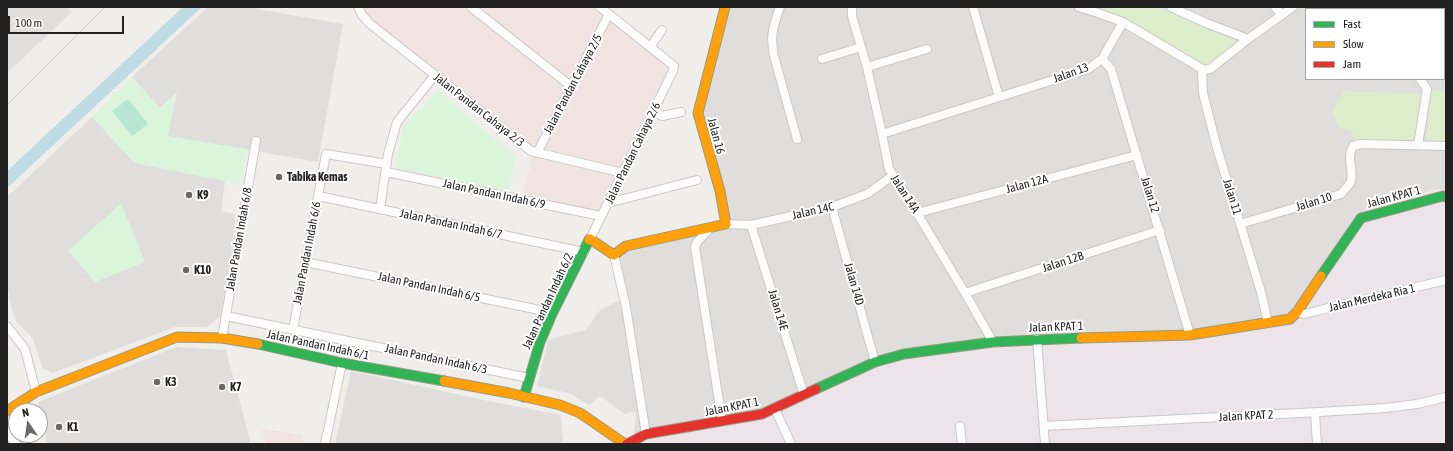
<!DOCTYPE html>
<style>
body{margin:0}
#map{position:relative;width:1453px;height:451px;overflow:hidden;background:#f0eeeb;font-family:"Asap Condensed",sans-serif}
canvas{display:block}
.frame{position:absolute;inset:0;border:8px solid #222;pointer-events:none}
.legend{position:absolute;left:1305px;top:8px;width:140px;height:72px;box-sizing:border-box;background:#fff;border:1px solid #a7a7a7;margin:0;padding:5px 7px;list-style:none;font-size:12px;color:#222}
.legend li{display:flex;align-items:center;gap:8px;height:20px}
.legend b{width:20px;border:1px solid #a7a7a7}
.north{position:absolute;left:8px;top:403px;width:40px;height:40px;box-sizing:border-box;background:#fff;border:1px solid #a7a7a7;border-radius:50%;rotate:347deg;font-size:11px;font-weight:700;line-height:16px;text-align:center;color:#222}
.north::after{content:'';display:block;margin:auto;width:14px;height:18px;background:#6a6968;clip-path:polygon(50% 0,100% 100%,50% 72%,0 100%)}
.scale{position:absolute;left:8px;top:16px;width:116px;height:18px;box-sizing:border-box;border:2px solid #222;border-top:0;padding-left:5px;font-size:12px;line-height:14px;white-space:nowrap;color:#222;-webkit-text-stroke:3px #fff;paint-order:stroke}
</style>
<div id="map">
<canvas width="1453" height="451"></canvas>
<div class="frame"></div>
<ul class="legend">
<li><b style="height:5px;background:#30b455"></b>Fast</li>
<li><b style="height:5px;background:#ff9f0a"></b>Slow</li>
<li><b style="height:5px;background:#e5322d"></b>Jam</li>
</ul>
<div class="north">N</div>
<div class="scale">100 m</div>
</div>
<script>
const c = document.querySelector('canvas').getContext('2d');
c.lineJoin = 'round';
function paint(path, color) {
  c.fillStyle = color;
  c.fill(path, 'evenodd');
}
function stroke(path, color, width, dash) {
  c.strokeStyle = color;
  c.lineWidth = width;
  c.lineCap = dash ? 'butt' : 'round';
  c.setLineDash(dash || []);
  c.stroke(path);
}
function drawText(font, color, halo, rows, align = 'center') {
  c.font = font + ' "Asap Condensed",sans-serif';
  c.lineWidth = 4;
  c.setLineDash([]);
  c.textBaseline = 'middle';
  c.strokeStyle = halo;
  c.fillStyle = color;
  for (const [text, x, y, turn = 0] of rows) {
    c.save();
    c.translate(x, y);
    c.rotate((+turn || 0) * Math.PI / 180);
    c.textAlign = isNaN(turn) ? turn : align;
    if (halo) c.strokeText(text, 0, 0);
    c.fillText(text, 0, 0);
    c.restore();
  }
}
const residential = new Path2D(`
 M7 7H28L7 26Z
 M208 7H246L343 24 318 162 167 136 176 93 160 108 132 77Z
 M730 7H1446V190L1437 189 1288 315 773 407 634 436 636 411 625 414 600 396 589 405 569 393 537 386 548 340 586 330 599 311 620 300 614 248 728 221 700 114ZM1306 9H1444V79H1306Z
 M92 117 135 163 225 181 221 211 236 214 229 267 220 317 207 327H175L53 373 43 369 33 339 17 322 13 313 7 285V197Z
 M176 347 226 350 251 444H47L38 402Z
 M351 371 488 401 561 415 563 444H335Z
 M16 419V435H21L23 444H7V425Z`);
const commercial = new Path2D(`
 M361 7H593L669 67 597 212 523 196 533 149 365 14Z
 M262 429 302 435 304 444H266Z`);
const industrial = new Path2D(`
 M1437 189 1446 190V444H641L634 436 773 407 894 352 1187 332 1288 315 1365 208Z`);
const grass = new Path2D(`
 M1088 7H1159L1238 42 1210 65H1202L1124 18Z
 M1344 91 1422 94 1414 141 1356 139 1350 130 1340 129 1332 112Z
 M1432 91H1446V144L1426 143Z`);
const park = new Path2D(`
 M132 77 160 108 177 92 168 136 247 149 240 184 135 163 92 117Z
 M438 91 516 157 509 191 395 168 403 127Z
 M121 203 145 262 95 282 68 251Z`);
const pitch = new Path2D(`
 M128 99 148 124 132 136 112 111Z`);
const parking = new Path2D(`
 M28 7H67L72 12 7 73V27Z`);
const water = new Path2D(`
 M183 7H202L7 188V171Z`);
const street = new Path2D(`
 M358 7 362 15 369 23 531 151 623 173
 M471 7 572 87
 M780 7C773 27 770 35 774 56L797 139
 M852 7V16L867 67 882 134 889 169 917 213 965 293 993 342
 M973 7 999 97
 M1079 7 1098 13 1123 22 1204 70 1210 69 1248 39 1293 7
 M1171 7 1206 23 1248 39
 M1275 7 1282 15
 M1372 7 1373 9
 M650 47 662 30
 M822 59 861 47
 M1102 59 1111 69 1190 335
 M867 67 927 49
 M1202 70 1203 93 1217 148 1261 292 1268 323
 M654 111 662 116 681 112
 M882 134 1088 69 1102 59 1123 22
 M1418 145 1427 89 1420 79
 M537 153 609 14
 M386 172 601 216
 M318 196 584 252
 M608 203 697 180
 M832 207 875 362
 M380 209 388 154 397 122 435 75
 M917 213 1137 155
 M726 224 751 225 832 207 867 194 892 176
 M1240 224 1341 194C1344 190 1349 186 1351 181 1354 169 1346 158 1353 146L1361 144 1446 146
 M751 225 804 395
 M710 228 697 242 695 247 722 421
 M590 239 673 71 674 66 600 7
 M614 255 626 307 646 434
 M305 262 535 309 552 314
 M965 293 1160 230
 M1297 312 1305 314 1316 311 1446 280
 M226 316 529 378
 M7 326 25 349 36 392
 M293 329 326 154 387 164
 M222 338 256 141
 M1037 339 1045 444
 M775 409 791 444
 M1315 413 1317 444
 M960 426 962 444
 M1044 426 1319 412 1386 408 1417 404 1446 397
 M7 432 16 444
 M325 444 342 363`);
const fast = new Path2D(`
 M1321 276 1361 218 1443 196 1446 197
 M258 344 342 363 444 381
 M816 389 875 362 904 354 993 342 1081 338
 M524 397 540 342 552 314 589 240`);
const slow = new Path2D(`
 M589 240 590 239 614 255 626 246 726 224 720 191 698 113 725 7
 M1081 338 1190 335 1290 319 1297 312 1321 276
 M444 381 509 393 560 405 580 413 625 444
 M7 411 36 392 177 337 222 338 258 344`);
const jam = new Path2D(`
 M627 444 646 434 762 414 816 389`);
const tram = new Path2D(`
 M7 105 105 7`);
const markers = [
 [279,177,4,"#6a6968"],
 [189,195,4,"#6a6968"],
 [186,270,4,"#6a6968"],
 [157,382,4,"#6a6968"],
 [222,387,4,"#6a6968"],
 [59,427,4,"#6a6968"]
];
const streetNames = [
 ["Jalan 13",1071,73,-20],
 ["Jalan Pandan Cahaya 2/5",573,84,-62],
 ["Jalan Pandan Cahaya 2/3",479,110,38],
 ["Jalan 16",716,136,75],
 ["Jalan Pandan Cahaya 2/6",633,153,-64],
 ["Jalan 12A",1027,184,-15],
 ["Jalan Pandan Indah 6/9",494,194,12],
 ["Jalan 14A",905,194,57],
 ["Jalan 12",1150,195,73],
 ["Jalan 11",1232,197,73],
 ["Jalan KPAT 1",1394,197,-15],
 ["Jalan 10",1314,202,-17],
 ["Jalan 14C",813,211,-13],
 ["Jalan Pandan Indah 6/7",451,224,12],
 ["Jalan Pandan Indah 6/8",239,239,-80],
 ["Jalan Pandan Indah 6/6",307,253,-79],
 ["Jalan 12B",1063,262,-18],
 ["Jalan 14D",854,284,74],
 ["Jalan Pandan Indah 6/5",429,287,12],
 ["Jalan Merdeka Ria 1",1372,298,-13],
 ["Jalan Pandan Indah 6/2",548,301,-65],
 ["Jalan 14E",778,310,73],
 ["Jalan KPAT 1",1056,327,-2],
 ["Jalan Pandan Indah 6/1",318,345,12],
 ["Jalan Pandan Indah 6/3",436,359,12],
 ["Jalan KPAT 1",732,407,-11],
 ["Jalan KPAT 2",1246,416,-3]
];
const poiNames = [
 ["Tabika Kemas",287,177],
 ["K9",197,195],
 ["K10",194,270],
 ["K3",165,382],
 ["K7",230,387],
 ["K1",67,427]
];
paint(residential, '#dfdedc');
paint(commercial, '#f1e3e1');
paint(industrial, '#ede4e9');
paint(grass, '#ddeccb');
paint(park, '#daf5da');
paint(pitch, '#b7e6d2');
paint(parking, '#e0dfde');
paint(water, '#bfdbe3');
stroke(street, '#c9c8c7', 10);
stroke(fast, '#999a82', 11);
stroke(slow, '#999a82', 11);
stroke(jam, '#999a82', 11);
stroke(street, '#fdfcfc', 8);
stroke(fast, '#30b455', 9);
stroke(slow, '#ff9f0a', 9);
stroke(jam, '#e5322d', 9);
stroke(tram, '#ccc', 1);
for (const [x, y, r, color] of markers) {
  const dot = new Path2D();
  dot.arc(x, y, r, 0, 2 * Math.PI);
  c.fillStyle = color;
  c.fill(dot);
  stroke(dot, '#fff', 1.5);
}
drawText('12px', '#222', '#fff', streetNames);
drawText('bold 12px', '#222', '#fff', poiNames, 'left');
</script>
